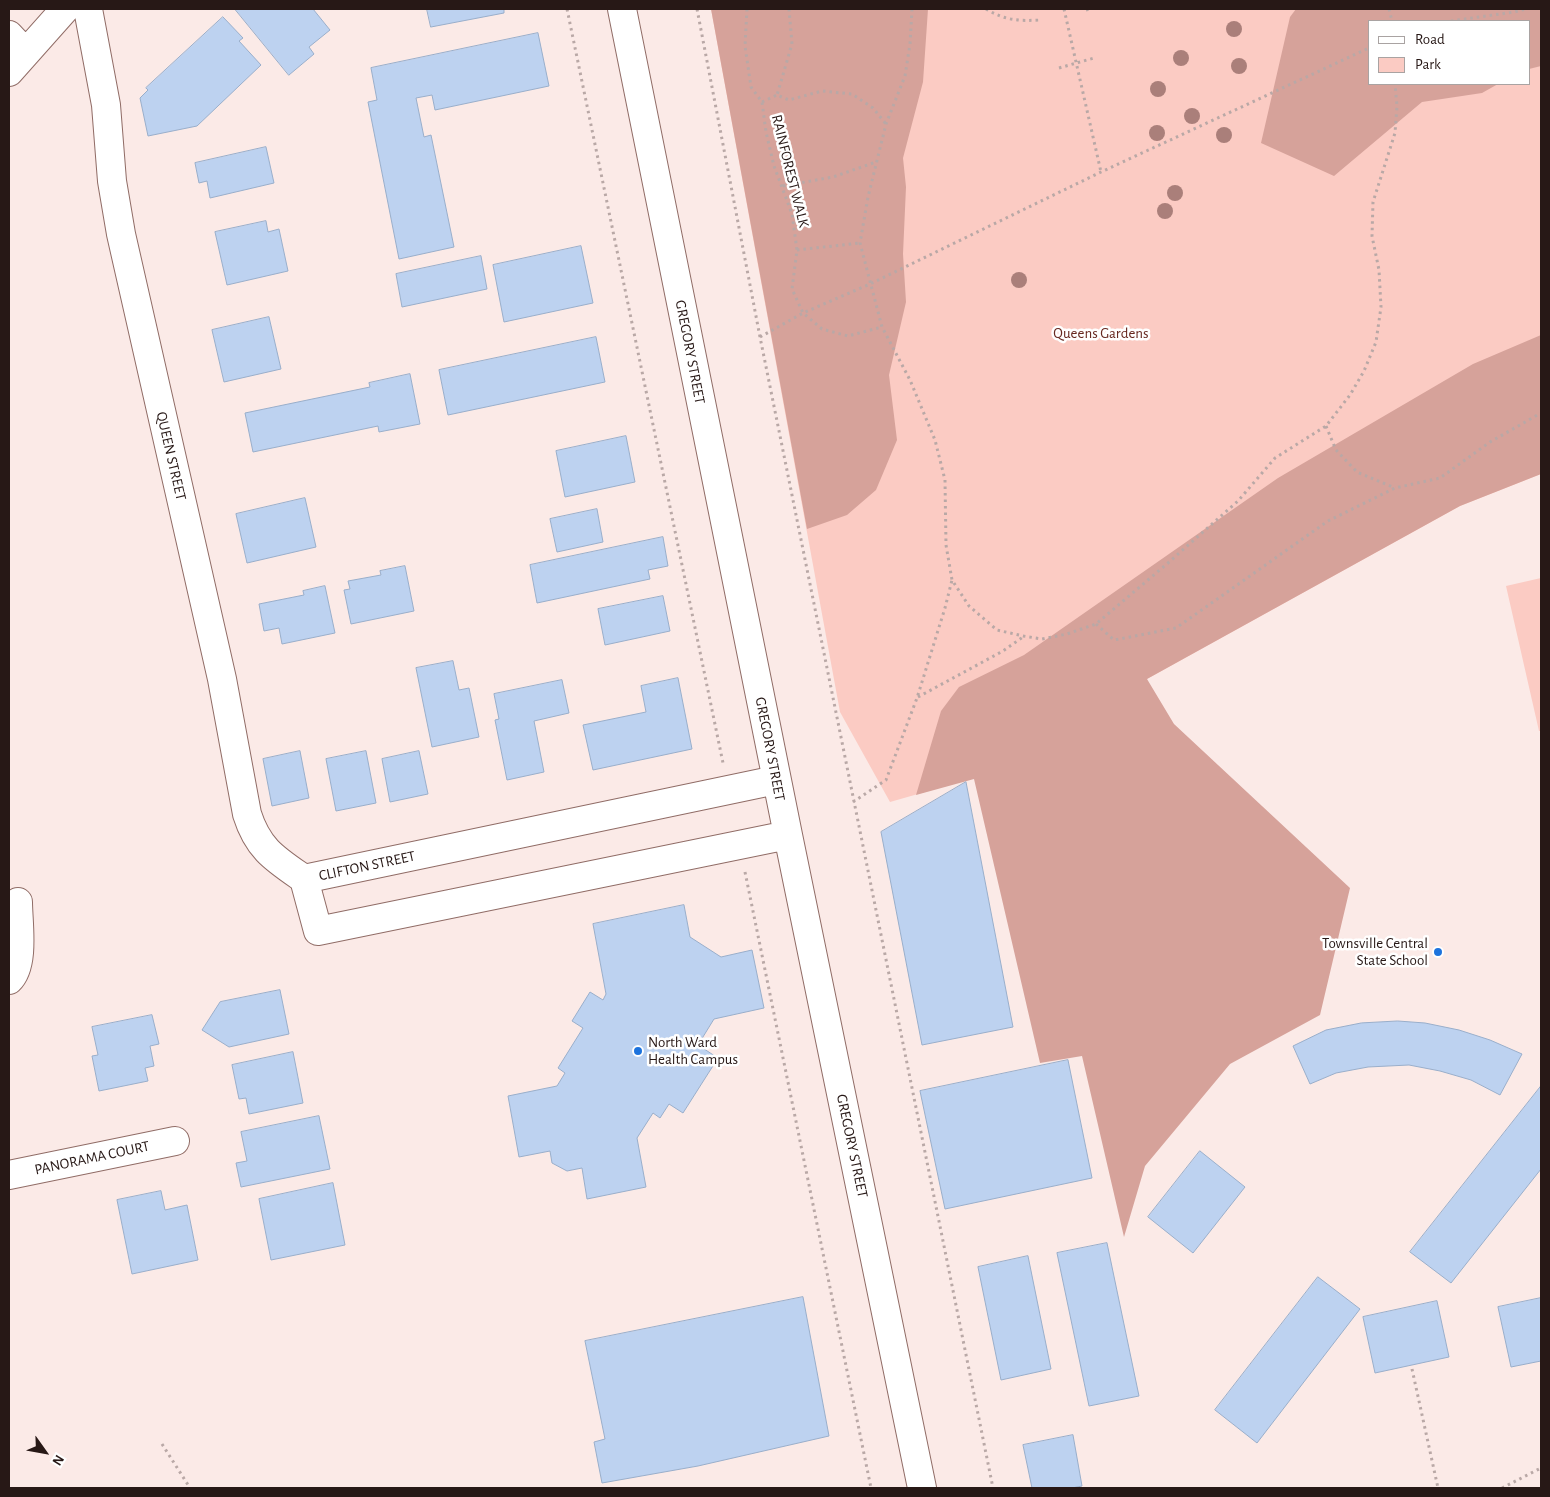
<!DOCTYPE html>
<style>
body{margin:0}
#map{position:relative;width:1550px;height:1497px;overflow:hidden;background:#fbeae7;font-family:"Alegreya Sans",sans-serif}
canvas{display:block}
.frame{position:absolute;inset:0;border:10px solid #271816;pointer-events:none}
.legend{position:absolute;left:1368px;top:20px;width:162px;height:65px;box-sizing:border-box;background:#fff;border:1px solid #a9a3a2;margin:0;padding:6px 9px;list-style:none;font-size:15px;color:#271816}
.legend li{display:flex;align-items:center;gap:10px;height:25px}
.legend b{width:25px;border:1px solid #a9a3a2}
.north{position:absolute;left:20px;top:1427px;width:50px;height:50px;-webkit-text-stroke:4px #fff;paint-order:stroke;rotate:122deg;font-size:14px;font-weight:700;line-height:20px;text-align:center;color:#271816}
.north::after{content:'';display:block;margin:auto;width:18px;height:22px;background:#271816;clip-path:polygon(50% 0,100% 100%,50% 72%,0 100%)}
</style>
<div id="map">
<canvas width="1550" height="1497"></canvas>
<div class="frame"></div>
<ul class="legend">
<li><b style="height:6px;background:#fff"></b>Road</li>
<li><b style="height:14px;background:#fbcbc3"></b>Park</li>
</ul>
<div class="north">N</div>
</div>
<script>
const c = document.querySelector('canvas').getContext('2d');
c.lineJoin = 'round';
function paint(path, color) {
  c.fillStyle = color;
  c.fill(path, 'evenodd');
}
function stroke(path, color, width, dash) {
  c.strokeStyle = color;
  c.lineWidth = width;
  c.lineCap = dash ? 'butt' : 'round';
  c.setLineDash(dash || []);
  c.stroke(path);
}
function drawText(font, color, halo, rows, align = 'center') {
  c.font = font + ' "Alegreya Sans",sans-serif';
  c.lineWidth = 5;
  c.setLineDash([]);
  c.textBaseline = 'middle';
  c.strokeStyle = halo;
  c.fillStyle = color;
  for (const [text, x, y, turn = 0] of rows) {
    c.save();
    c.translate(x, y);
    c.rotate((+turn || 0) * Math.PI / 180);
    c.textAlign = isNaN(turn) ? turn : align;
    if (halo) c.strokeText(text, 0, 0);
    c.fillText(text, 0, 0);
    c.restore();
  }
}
const green = new Path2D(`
 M711 9H1541V474L1460 506 1147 679 974 778 890 802 840 712ZM1369 21H1529V84H1369Z
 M1541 578V731H1539L1506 586Z`);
const forest = new Path2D(`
 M711 9H928L923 82 903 158 906 187 903 254 906 302 889 375 897 440 876 490 847 515 807 529Z
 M1296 9H1541V66L1529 69V21H1369V84H1498L1482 93 1422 102 1334 176 1261 143 1290 17Z
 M1541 335V474L1460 506 1147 679 1174 724 1350 888 1320 1015 1230 1064 1145 1166 1124 1237 1082 1056 1040 1063 974 779 916 795 941 711 959 687 1024 655 1278 478 1473 364Z`);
const building = new Path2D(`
 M235 9H313L330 30 309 47 314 54 289 75Z
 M427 9H504V13L431 27Z
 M223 17 243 38 239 41 261 65 197 126 148 136 140 98 148 90 146 88Z
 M538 33 549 86 435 110 432 95 416 98 424 137 431 135 454 247 399 259 368 102 377 100 371 68Z
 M266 147 274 183 210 198 207 181 199 183 195 163Z
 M266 221 268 232 279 229 288 271 227 285 215 232Z
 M581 246 593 303 504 322 493 265Z
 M481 256 487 289 402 307 396 274Z
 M269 317 281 369 224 382 212 330Z
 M596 337 605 382 448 415 439 370Z
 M410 374 420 424 379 432 378 426 253 452 245 413 370 387 369 383Z
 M626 436 635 482 565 497 556 451Z
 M305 498 316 547 247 563 236 514Z
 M597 509 603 542 557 552 550 519Z
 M663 537 668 566 648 570 650 579 537 603 530 565Z
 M405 566 414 611 351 624 344 590 350 589 348 581 381 575 380 571Z
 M325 586 335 633 282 644 279 628 264 631 259 604 304 595 303 591Z
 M663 596 670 631 605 645 598 609Z
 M453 661 459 690 469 688 479 737 432 747 416 668Z
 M678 678 692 749 593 770 583 725 646 712 641 686Z
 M562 680 569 713 534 721 544 772 507 780 495 720 499 719 494 694Z
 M300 751 309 798 272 806 263 759Z
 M366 751 376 803 336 811 326 759Z
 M419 751 428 794 390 802 382 759Z
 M966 782 1013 1027 922 1045 881 832Z
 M684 905 690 937 721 957 752 950 764 1008 714 1019 698 1045 718 1058 683 1113 669 1104 660 1118 653 1113 637 1138 646 1187 587 1199 582 1168 567 1171 552 1163 550 1151 519 1157 508 1096 557 1086 565 1073 558 1068 583 1028 572 1021 590 992 603 1000 606 994 593 924Z
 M280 990 289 1034 229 1047 202 1030 220 1002Z
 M152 1015 159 1044 150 1046 154 1066 145 1068 148 1081 99 1091 92 1056 98 1055 92 1027Z
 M1398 1021 1425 1023 1459 1030 1490 1040 1522 1054 1500 1095 1471 1080 1440 1071 1409 1065 1368 1067 1336 1073 1310 1084 1293 1046 1326 1030 1361 1023Z
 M293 1052 303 1103 249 1114 246 1098 239 1099 232 1065Z
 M1068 1060 1092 1178 945 1209 920 1091Z
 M1541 1086V1169L1451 1283 1410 1252Z
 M319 1116 330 1169 241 1187 236 1163 247 1161 241 1132Z
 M1200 1151 1245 1187 1193 1253 1148 1217Z
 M333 1183 345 1245 271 1260 259 1199Z
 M161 1191 165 1210 187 1205 198 1260 132 1274 117 1200Z
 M1107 1243 1139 1396 1089 1406 1057 1253Z
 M1028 1256 1051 1369 1001 1380 978 1267Z
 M1318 1277 1360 1309 1257 1443 1215 1410Z
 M803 1297 829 1436 698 1466 602 1483 594 1442 605 1439 585 1341Z
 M1541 1298V1361L1511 1367 1498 1307Z
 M1437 1301 1449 1357 1375 1373 1363 1317Z
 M1073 1435 1082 1486 1072 1488H1032L1023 1445Z`);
const path = new Path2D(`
 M567 9 723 763
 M697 9 760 337 993 1488
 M747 9 745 46 751 87 762 102 766 132 774 166 792 214 797 250 792 289 803 313 822 329 848 336 882 327
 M789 9 792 44 777 95 789 100 822 91 852 94 873 108 886 124
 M912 9 910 44 905 76 886 124 868 197 860 243 882 327 910 380 935 440 945 480 946 545 952 580 969 606 997 630 1023 636 1042 639 1067 634 1096 624 1168 563 1238 501 1275 458 1326 426 1350 395 1364 371 1376 342 1381 307 1379 270 1372 236 1373 202 1395 133 1397 106 1395 84
 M986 9C1006 21 1019 21 1041 20
 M1064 9 1101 172
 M1389 9 1392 21
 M1086 10 1090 9
 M1451 21 1514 12 1526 9
 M1059 68 1094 58
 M762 102 777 95
 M783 186 833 177 876 162
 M797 250 860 243
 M760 337 803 313 870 284 1101 172 1369 48
 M1326 426 1336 450 1357 472 1395 488
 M1096 624 1114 640 1176 628 1328 521 1395 488 1440 478 1490 442 1541 413
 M918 697 1003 651 1023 637
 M853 802 886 780 917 698 945 608 952 580
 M745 872 871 1488
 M1412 1369 1438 1488
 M162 1444 190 1488
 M1502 1488 1541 1468`);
const street = new Path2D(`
 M88 9 106 105 112 181 121 234 222 679 247 814C258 849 275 859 304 879
 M622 9 788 835 922 1488
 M9 35 25 52
 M9 72 65 9
 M776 780 304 879 318 931 788 835
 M9 980C25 965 18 922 18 902
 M9 1175 175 1141`);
const trees = [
 [1234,29],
 [1181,58],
 [1239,66],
 [1158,89],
 [1192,116],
 [1157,133],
 [1224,135],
 [1175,193],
 [1165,211],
 [1019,280]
];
const markers = [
 [1438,952,5,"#1d73dd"],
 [638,1051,5,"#1d73dd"]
];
const streetNames = [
 ["RAINFOREST WALK",790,171,76],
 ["GREGORY STREET",690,352,79],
 ["QUEEN STREET",171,456,77],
 ["GREGORY STREET",770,749,79],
 ["CLIFTON STREET",367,866,-12],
 ["GREGORY STREET",852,1146,78],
 ["PANORAMA COURT",92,1158,-12]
];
const parkNames = [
 ["Queens Gardens",1101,333]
];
const poiNames = [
 ["Townsville Central",1428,943],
 ["State School",1428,960],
 ["North Ward",648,1042,"left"],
 ["Health Campus",648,1059,"left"]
];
paint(green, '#fbcbc3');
paint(forest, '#d6a29a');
paint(building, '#bdd2f0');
stroke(building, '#99aeca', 1);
stroke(street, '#906c66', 30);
stroke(path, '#b9a8a6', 3, [2.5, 4]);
stroke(street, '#fff', 28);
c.fillStyle = '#aa7f7a';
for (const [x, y] of trees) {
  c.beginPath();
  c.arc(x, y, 8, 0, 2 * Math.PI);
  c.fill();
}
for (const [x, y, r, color] of markers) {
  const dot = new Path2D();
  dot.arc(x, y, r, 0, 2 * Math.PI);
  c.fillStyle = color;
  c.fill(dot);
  stroke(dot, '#fff', 2);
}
drawText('15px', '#271816', '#fff', streetNames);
drawText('15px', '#672820', '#fff', parkNames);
drawText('15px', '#271816', '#fff', poiNames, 'right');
</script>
